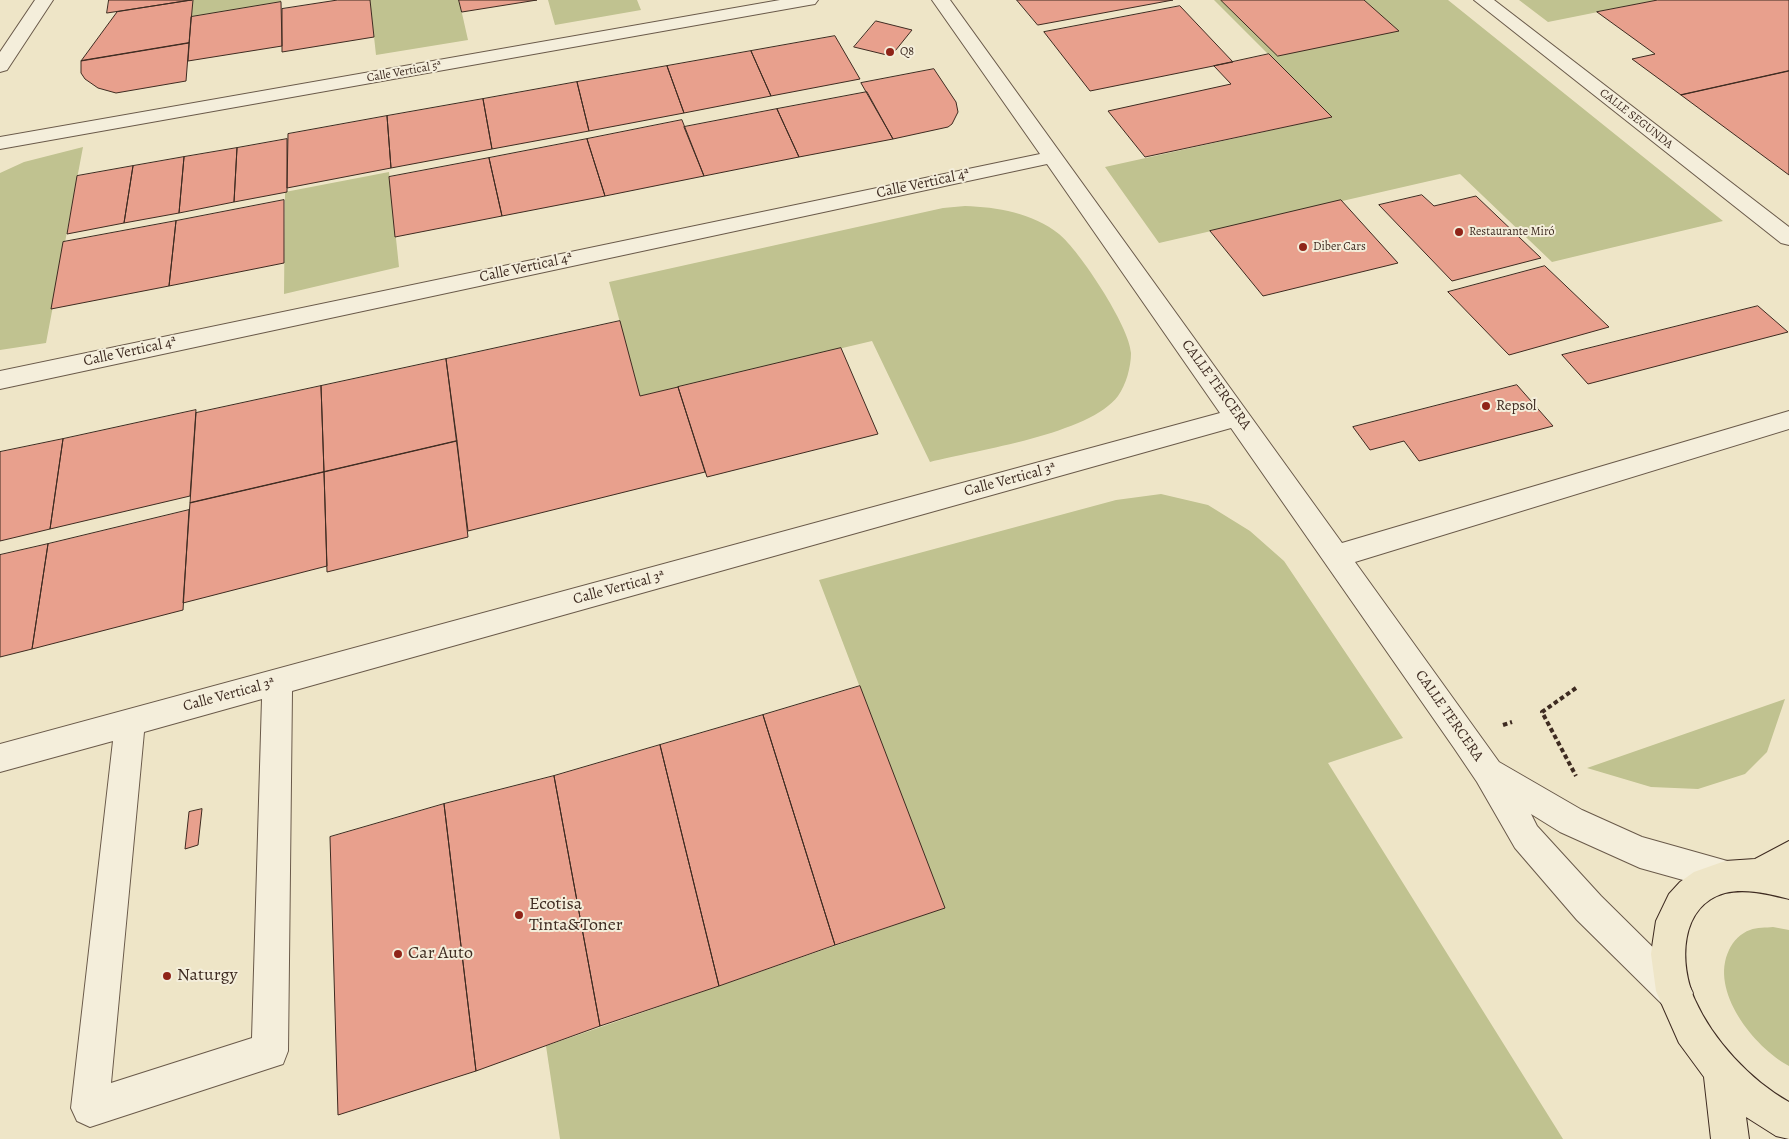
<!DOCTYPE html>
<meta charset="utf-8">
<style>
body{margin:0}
canvas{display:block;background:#eee5c7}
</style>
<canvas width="1789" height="1139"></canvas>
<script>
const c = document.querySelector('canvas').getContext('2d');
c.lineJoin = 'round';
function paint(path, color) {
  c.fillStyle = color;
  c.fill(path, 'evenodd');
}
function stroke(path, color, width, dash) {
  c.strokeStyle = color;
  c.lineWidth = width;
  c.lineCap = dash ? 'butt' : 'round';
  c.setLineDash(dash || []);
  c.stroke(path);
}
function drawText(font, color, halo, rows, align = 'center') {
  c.font = font + ' Alegreya,serif';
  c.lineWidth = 4;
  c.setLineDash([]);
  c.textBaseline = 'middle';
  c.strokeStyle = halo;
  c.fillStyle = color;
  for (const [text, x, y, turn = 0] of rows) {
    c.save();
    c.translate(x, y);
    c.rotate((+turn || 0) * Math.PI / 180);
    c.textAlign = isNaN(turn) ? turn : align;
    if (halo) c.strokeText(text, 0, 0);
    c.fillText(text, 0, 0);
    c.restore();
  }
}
const green = new Path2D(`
 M193 0H281V2L191 17Z
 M370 0H459L468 40 376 55Z
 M548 0H637L641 10 555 25Z
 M1214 0H1448L1723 221 1552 262 1460 174 1159 243 1105 167 1331 117Z
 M1519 0H1658L1548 22Z
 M83 147 46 343 0 350V173L24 162Z
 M389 172 399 267 284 294 285 192Z
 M965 206C997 207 1033 213 1059 234 1079 250 1130 327 1131 353 1131 367 1126 385 1118 396 1090 434 977 450 930 462L872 341 640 396 609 282 943 208Z
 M1161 494 1208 505 1250 531 1284 561 1403 738 1328 763 1563 1139H560L546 1046 944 908 819 580 1116 500Z
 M1785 699 1767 752 1745 774 1698 789 1651 787 1587 768Z
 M1773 927 1789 930V1066C1754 1047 1709 991 1729 950 1733 941 1741 933 1750 930 1757 927 1766 928 1773 927Z`);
const building = new Path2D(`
 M109 0H192L107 13Z
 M193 0 189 43 81 61 117 12Z
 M338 0H370L374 37 282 52V9Z
 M459 0H537L462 12Z
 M1017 0H1173L1038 25Z
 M1221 0H1364L1399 31 1278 56Z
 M1658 0H1789V71L1681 95 1632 59 1655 54 1597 12Z
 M281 2 282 46 188 61 191 17Z
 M1180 6 1233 62 1090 91 1044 32Z
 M876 21 912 30 891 56 854 47Z
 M835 36 860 79 771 96 751 51Z
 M189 43 186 81 116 93 98 88 85 79 81 73V61Z
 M751 51 771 96 684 113 667 66Z
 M1269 54 1332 117 1145 157 1108 111 1231 84 1214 66Z
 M667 66 684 113 589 131 577 82Z
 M934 69 956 102 958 112 952 124 948 127 893 139 861 83Z
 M1789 71V175L1681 95Z
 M577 82 589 131 492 149 483 99Z
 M867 92 893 139 799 157 777 109Z
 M483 99 492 149 391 168 387 116Z
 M777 109 799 157 704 176 684 127Z
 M387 116 391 168 287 188 288 134Z
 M682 120 704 176 605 196 587 139Z
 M287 139V192L234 202 237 148Z
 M587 139 605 196 502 216 489 158Z
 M237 148 234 202 179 213 184 157Z
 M184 157 179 213 124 223 133 166Z
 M489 158 502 216 395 237 389 177Z
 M133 166 124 223 67 234 77 176Z
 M1422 195 1434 206 1476 196 1541 258 1452 281 1379 205Z
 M284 200V263L169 286 176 221Z
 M1341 200 1398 263 1263 296 1210 231Z
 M176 221 169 286 51 309 63 242Z
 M1545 266 1609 327 1509 355 1448 292Z
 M1758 306 1788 332 1588 384 1562 355Z
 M620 321 640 396 678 387 705 472 468 531 446 359Z
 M841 348 878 434 707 477 678 387Z
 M446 359 457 441 324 472 321 386Z
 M1517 385 1553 426 1419 461 1404 441 1370 450 1353 427Z
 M321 386 324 472 190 503 196 413Z
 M196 410 190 496 50 529 63 439Z
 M63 439 50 529 0 541V452Z
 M457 441 468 537 327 572 324 472Z
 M324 472 327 566 183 603 190 503Z
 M189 510 183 610 32 649 48 544Z
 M48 544 32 649 0 657V555Z
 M860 686 945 908 835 945 763 715Z
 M763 715 835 945 719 986 660 745Z
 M660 745 719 986 600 1026 554 776Z
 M554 776 600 1026 476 1071 444 804Z
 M444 804 476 1071 338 1115 330 837Z
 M202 809 198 845 185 849 189 812Z`);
const path = new Path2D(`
 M1576 688 1542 712 1576 776
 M1503 725 1512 722`);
const minor = new Path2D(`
 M35 0H53L7 70 0 72V52Z
 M780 0H818L815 4 809 5 0 149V137Z
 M932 0H950L1342 543 1789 411V429L1355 562 1499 762 1582 810 1642 837 1738 864 1743 876 1738 888 1726 892 1640 868 1560 832 1531 814 1537 826 1601 896 1687 981 1693 993 1687 1005 1675 1011 1663 1005 1577 920 1515 848 1477 782 1454 748 1231 428 292 691 288 1051 283 1064 90 1127 77 1121 71 1108 113 741 0 772V744L1220 413 1047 164 0 389V371L1040 154ZM262 699 252 1038 111 1083 144 732Z
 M1474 0H1494L1789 227V245L1781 243Z`);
const major = new Path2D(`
 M1789 841V899C1769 894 1746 888 1725 893 1679 906 1679 964 1695 1000 1713 1040 1750 1080 1789 1102V1139L1776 1136 1746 1117 1749 1139H1711L1704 1077 1679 1043 1656 991 1651 954 1656 921 1669 894 1680 882 1694 872 1725 861 1755 859Z`);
const markers = [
 [890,52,5,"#8f2418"],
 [1459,232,5,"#8f2418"],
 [1303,247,5,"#8f2418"],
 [1486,406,5,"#8f2418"],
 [519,915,5,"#8f2418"],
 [398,954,5,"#8f2418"],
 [167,976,5,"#8f2418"]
];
const farPoinames = [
 ["Q8",900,52],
 ["Restaurante Miró",1469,232],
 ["Diber Cars",1313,247]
];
const farStreetnames = [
 ["Calle Vertical 5ª",404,72,-10],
 ["CALLE SEGUNDA",1636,119,38]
];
const streetNames = [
 ["Calle Vertical 4ª",923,184,-12],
 ["Calle Vertical 4ª",526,268,-12],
 ["Calle Vertical 4ª",130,352,-12],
 ["CALLE TERCERA",1216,385,54],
 ["Calle Vertical 3ª",1010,480,-15],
 ["Calle Vertical 3ª",619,588,-15],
 ["Calle Vertical 3ª",229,695,-15],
 ["CALLE TERCERA",1449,716,55]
];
const poiNames = [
 ["Repsol",1496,406]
];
const nearPoinames = [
 ["Ecotisa",529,905],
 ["Tinta&Toner",529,926],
 ["Car Auto",408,954],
 ["Naturgy",177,976]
];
paint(green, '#c0c290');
paint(building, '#e8a08d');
stroke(building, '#3e2b21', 1);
stroke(minor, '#6a5a4a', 2);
stroke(major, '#3e2b21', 2);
stroke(path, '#3e2b21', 4, [4.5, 3]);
paint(minor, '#f4eedb');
paint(major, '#eee5c7');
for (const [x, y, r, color] of markers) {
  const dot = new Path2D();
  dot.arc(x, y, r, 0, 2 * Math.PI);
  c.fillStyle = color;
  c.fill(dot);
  stroke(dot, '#f4eedb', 2);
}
drawText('12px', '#3e2b21', '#f4eedb', farPoinames, 'left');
drawText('12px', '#3e2b21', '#f4eedb', farStreetnames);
drawText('15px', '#3e2b21', '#f4eedb', streetNames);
drawText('15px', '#3e2b21', '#f4eedb', poiNames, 'left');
drawText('18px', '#3e2b21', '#f4eedb', nearPoinames, 'left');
</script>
